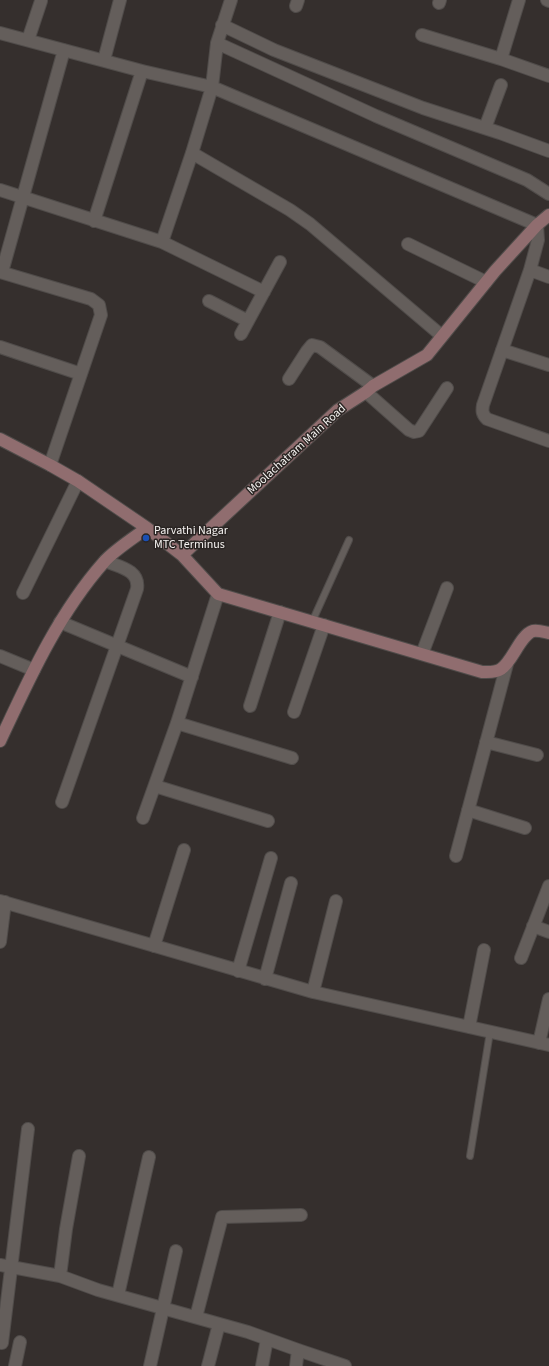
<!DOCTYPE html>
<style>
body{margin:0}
canvas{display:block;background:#352f2d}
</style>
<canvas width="549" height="1366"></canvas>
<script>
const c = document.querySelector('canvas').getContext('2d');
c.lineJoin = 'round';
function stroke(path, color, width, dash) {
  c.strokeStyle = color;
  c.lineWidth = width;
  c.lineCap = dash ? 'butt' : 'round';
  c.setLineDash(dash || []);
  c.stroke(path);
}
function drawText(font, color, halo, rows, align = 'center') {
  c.font = font + ' "Source Sans 3",sans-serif';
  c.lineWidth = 3;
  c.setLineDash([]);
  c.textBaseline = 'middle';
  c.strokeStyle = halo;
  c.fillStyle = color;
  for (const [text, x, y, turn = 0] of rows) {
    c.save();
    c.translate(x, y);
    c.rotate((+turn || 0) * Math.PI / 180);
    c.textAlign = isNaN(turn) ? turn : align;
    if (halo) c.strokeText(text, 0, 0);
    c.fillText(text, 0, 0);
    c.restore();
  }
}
const lane = new Path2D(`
 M312 622 349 540
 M470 1156 490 1032`);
const street = new Path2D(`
 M547 0 549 1
 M439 3 440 0
 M296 6 298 0
 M222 25 274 50 423 108 500 133 549 151
 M0 33 142 71 212 87 537 225 538 240 530 270 483 405C482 411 482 414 487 419L549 441
 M422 35 501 59 549 76
 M28 40 41 1
 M217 43 376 116 527 180 549 194
 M501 59 519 0
 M104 60 120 0
 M485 128 501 85
 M192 153 290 210 310 224 442 336
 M0 190 162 242 264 292
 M94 221 142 71
 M162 242 192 153 212 87 217 43 231 0
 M408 244 486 282
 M530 270 549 277
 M0 272 91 299 99 305 101 315 50 465
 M2 272 64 50
 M209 301 248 321
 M241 334 280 262
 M0 347 81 374
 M502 350 549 365
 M289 379 307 351 312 345 320 347 373 386
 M366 392 409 430 414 432 419 431 447 388
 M23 593 78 481
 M60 622 192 677
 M422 654 447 588
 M0 656 34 670
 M250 706 280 612
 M294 712 324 625
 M177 723 292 758
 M486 742 537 755
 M155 786 268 821
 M62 802 137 589C140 570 120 567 105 561
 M468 810 525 828
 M143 818 177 723 218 594
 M456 856 507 664
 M0 901 313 992 549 1045
 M533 926 549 932
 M0 942 5 902
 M154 946 184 850
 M521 958 549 886
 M238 971 271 858
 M265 979 291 883
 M313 992 336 901
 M469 1027 484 950
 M539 1043 549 999
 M0 1265 60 1276 98 1290 248 1332 298 1350 345 1366
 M60 1276 66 1229 79 1156
 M118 1295 149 1157
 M196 1317 222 1217 301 1215
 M2 1343 28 1129
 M15 1366 20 1342
 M150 1366 176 1251
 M208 1366 219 1324
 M262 1366 267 1339
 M296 1366 298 1350`);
const secondary = new Path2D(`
 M0 439 50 465 78 481 147 528 182 555 218 594 482 672C488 672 495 673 501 669 513 661 520 635 533 631 538 630 544 632 549 633
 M182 555 338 410 366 392 373 386 427 355 495 271 537 225 549 215
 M0 741C29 679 58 614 104 562 113 551 135 537 147 528`);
const markers = [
 [146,538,4,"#1a4fb4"]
];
const streetNames = [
 ["Moolachatram Main Road",297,450,-42]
];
const poiNames = [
 ["Parvathi Nagar",154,531],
 ["MTC Terminus",154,545]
];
stroke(lane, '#504c4a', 8);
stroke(street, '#504c4a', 14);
stroke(secondary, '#504c4a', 14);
stroke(lane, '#645e5b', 6);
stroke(street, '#645e5b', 12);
stroke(secondary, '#906d6f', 12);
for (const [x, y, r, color] of markers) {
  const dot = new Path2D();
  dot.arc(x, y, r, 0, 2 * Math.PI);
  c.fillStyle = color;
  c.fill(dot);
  stroke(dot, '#2a2523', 1.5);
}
drawText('12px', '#f6f3f1', '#2a2523', streetNames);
drawText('12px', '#f6f3f1', '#2a2523', poiNames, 'left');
</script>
